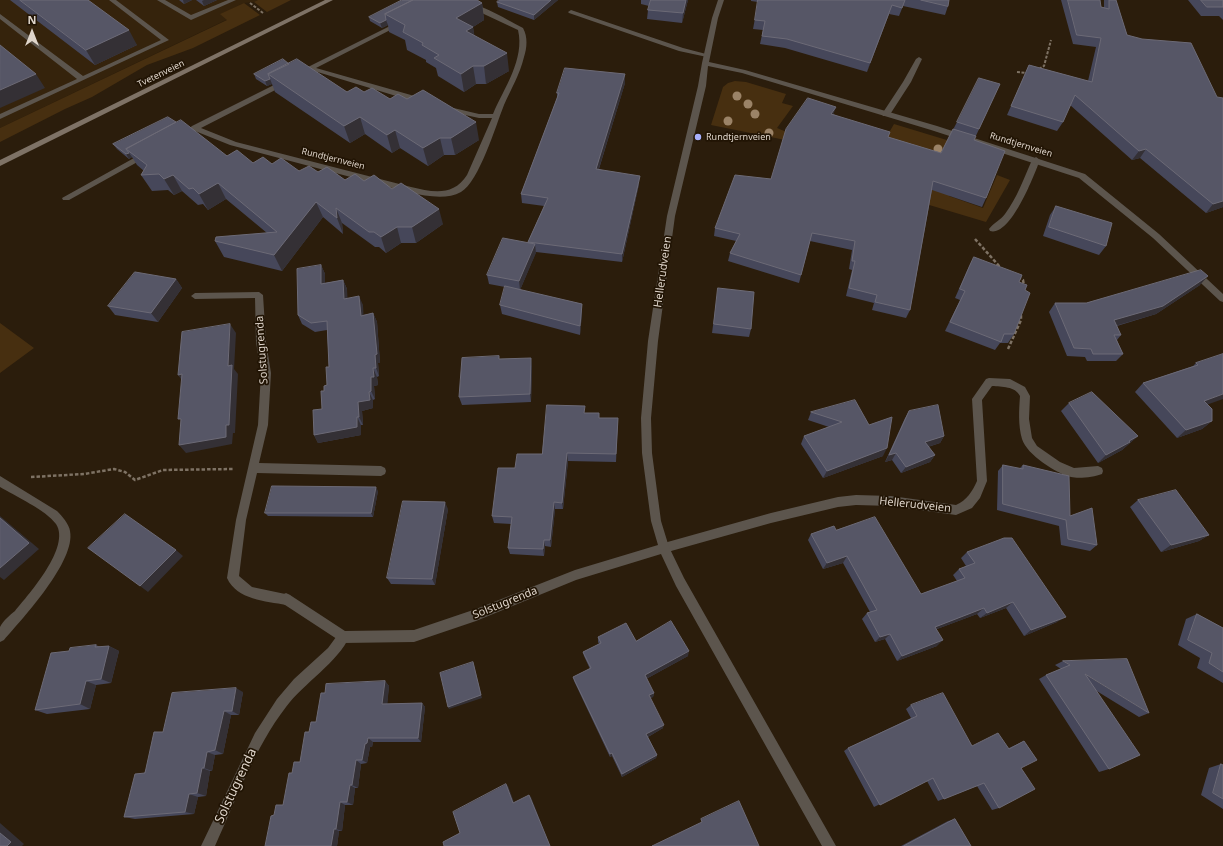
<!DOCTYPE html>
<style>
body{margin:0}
#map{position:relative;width:1223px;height:846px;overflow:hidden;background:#2b1d0c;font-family:"Noto Sans",sans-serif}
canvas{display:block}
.north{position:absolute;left:12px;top:12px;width:40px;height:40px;-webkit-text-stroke:3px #211404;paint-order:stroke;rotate:0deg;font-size:11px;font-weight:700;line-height:16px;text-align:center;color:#dfd5cb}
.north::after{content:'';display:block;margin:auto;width:14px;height:18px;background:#dfd5cb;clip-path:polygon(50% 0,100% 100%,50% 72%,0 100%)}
</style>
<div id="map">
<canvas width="1223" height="846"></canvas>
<div class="north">N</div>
</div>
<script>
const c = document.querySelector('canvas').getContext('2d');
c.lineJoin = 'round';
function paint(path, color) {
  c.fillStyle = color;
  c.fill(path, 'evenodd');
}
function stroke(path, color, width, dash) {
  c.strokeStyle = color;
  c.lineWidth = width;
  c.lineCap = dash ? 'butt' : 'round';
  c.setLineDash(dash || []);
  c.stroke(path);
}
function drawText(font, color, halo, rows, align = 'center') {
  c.font = font + ' "Noto Sans",sans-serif';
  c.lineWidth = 3.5;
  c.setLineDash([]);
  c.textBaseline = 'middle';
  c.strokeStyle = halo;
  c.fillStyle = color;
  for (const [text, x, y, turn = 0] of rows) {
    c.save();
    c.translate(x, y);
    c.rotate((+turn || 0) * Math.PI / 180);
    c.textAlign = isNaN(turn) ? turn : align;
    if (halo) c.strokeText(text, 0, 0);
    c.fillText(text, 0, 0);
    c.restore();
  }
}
const built = new Path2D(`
 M0 0H258L254 2 244 3 221 14 228 19 0 128Z`);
const green = new Path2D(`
 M258 0H291L267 12 254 2Z
 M244 3 260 15 193 48 147 65 92 97 65 109 0 142V128L227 20 220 14Z
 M735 81 746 82 786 94 782 103 793 106 777 128 825 148 711 125 723 87 728 83Z
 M894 124 973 148 949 196 983 208 997 175 1010 180 986 222 926 204 887 136Z
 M0 323 34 348 0 373Z`);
const pathFar1 = new Path2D(`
 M250 3 263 13
 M1039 69 1044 66 1051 40
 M1017 72 1027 73`);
const path = new Path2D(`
 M975 239 1000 267
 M1018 277 1023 280 1024 286
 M1008 349 1021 320V312
 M31 477 84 474 114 469 125 472 135 480 163 470 233 469`);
const lane = new Path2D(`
 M109 0H116L169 40 0 119V114L77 79 0 19V14L83 76 161 40Z
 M157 0H165L191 15 228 0H236L191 20Z
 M454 0C475 0 504 18 523 28 528 37 527 48 524 57 520 74 511 89 504 105 496 125 479 182 461 192 447 200 426 196 411 193L230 145 195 131 190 133 186 131 192 126 284 80 288 82 287 84 201 128 236 142 411 187C432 192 453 197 467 175L492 118H479L442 110 441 108 445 106 479 114H493C504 88 525 59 518 30Z
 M571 10 683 48 710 55 707 57 679 51 569 13 568 12Z
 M400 21 403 23 402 24 316 68 425 99V103H419L311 70 298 76 294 74Z
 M919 57 922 59 911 82 889 116H883L882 114 903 82 916 59Z
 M143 153H149L150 155 69 200H63L62 198Z
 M1036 157 1040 160C1034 175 1011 237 990 231L989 229C993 223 1001 220 1005 214 1017 198 1024 178 1032 160Z
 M259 292 263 295 266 342 271 373 268 425 259 463 381 466 385 468 386 471 385 474 381 476 257 473 246 520 239 576 252 587 290 595 292 599 290 603 286 605C266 601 237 600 227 578L236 520 258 425 261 373 256 342 255 298 195 299 191 296 195 293Z
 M989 378 1010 379 1025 387 1030 396 1029 419 1032 438 1037 446 1060 462 1074 468 1098 466 1102 468 1103 471 1102 474C1094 477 1079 479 1071 477 1056 473 1027 455 1022 439 1018 425 1019 410 1020 396 1015 386 1002 387 992 386L982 400 987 481 980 498 972 508 956 515 891 506 856 505 838 507 771 523 664 553 660 552 658 548 660 544 664 543 771 513 838 497 856 495 891 496 956 505C967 500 972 492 977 481L972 399 986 379Z
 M0 476 57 511C62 516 69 524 70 531 76 561 23 618 4 640L0 642C0 638 0 630 0 627 3 621 10 615 15 611 29 594 71 547 56 524 46 510 15 496 0 487Z
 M343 631 347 633 349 637C339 661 303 684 286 707 255 747 236 800 215 846H201L255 733 277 699 294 679 328 648 339 633Z`);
const street = new Path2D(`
 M718 0H724L718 18 709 62 745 70 937 126 1085 174 1159 234 1223 294V302L1220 301 1153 238 1079 178 931 130 742 73 708 66 706 86 675 216 658 341 651 418 652 453 661 521 669 547 684 578 836 846H822L676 586 661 554 576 580 476 621 414 642 343 643 282 603 280 599 282 595 286 593 290 595 345 631 414 630 476 609 575 570 658 545 651 521 642 453 641 418 648 341 667 216 698 86 702 63 712 18Z`);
const secondary = new Path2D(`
 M325 0H333L0 166V160Z`);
const trees = [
 [737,96],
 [748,104],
 [755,114],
 [728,121],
 [769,133],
 [938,149]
];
const wall = new Path2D(`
 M10 0H88L137 45 95 65Z
 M179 0H192L184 4Z
 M196 0H217L204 6Z
 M543 0H558L534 20 498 7 497 2Z
 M641 0H688L682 23 647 19 648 10 649 6 641 4Z
 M751 0H949L948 6 945 15 903 6 899 16 889 14 867 72 785 48 760 44 763 30 753 29 758 2 751 1Z
 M1061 0H1100L1101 7 1104 8V0H1116L1127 35 1223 139V207L1206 213 1140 158 1132 160 1070 105 1063 122 1057 131 1007 115 1029 65 1088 81 1096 47 1073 44Z
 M1180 0H1223V20L1219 16H1201L1188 0Z
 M482 3 484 20 473 27 474 35 509 71 486 84H476L464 92 438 76 436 68 426 62V60L407 50 405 40 389 32 388 25 382 28 370 21 369 17Z
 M289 64 347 92H364L390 99H407L479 140 455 155H444L428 166 400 148 392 153 365 134 350 143 275 92 272 84 267 86 256 79 254 74Z
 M625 83 599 169 639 184 622 262 536 252 520 290 582 304V313L580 335 502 314 500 305 505 287 489 284 487 275 528 242 544 206 522 203 521 194 557 98V93Z
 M1000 84 974 140 986 198 982 207 932 190 910 310 906 318 872 310 874 303 846 296 852 270 849 269 852 250 810 241 799 283 728 261 730 253 736 241 714 236 715 228 771 179 836 107 833 114 888 137 941 153 957 122Z
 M176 122 227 156 253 163 272 164 299 171 318 172 345 180 364 181 443 224 416 243H401L386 253 379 247H375L342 223 343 234 323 217 282 271 224 257 215 241 267 233 226 199 208 210 203 204 198 205 182 191 174 195 168 190 152 191 141 175 144 171 137 165 132 157 129 159 117 149 113 144Z
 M1056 206 1106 246 1099 255 1043 236 1050 215Z
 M974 257 1019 282 1025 290 1014 334 1008 343H1000L995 350 945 331 960 300 955 298 969 266Z
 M321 265 325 274V283L343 280 347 289V298L363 305V315L373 313 377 322 380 363H378L379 376 377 377 378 385 374 386 375 399 373 400V408L362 411 363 425H361V435L318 443 314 435 322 409 324 391 327 385 329 367 327 330 315 332 302 324 298 315Z
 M176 279 182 288 158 322 115 315 108 306Z
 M1200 285 1156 314 1117 326 1121 335 1117 340 1123 354 1116 361H1087L1085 357 1067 356 1049 312 1055 303H1086Z
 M718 288 751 329 749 337 712 333Z
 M1223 354 1207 405 1212 421 1202 429 1177 438 1135 392 1143 383 1193 366 1196 363Z
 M499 356V359L532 366 531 402 462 405 459 397Z
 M1069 403 1138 436 1122 450 1098 463 1061 411Z
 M909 411 944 436 940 443 928 447 935 455 930 462 901 473 892 460 885 462 905 418Z
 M811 412 869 425 883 456 823 478 801 444 804 436 829 427 808 420Z
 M585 413H599V418H618L616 462 568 461 563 509H555L551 547 545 546 544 556 510 554 508 548 511 524 494 523 492 516 515 468 542 454Z
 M1003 465 1019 469 1023 465 1097 545 1090 551 1061 545 1059 526 997 510 998 471Z
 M378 491 373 517 268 516 265 513Z
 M1138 500 1209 535 1199 541 1161 552 1130 507Z
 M448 509 435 585 391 584 387 578Z
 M836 530 921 594 957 581 953 575 959 569 966 566 961 558 967 552 1057 622 1024 636 1006 608 980 618 977 614 937 629V646L897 661 885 639 875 642 862 619 867 613 870 612 843 563 823 569 808 540 811 534Z
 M1197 614 1223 628V683L1197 668 1200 658 1178 645 1186 619Z
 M598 637 636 641 688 656 646 679 654 693 653 697 650 698 663 728 648 737 657 755 656 758 622 777 612 756 610 757 574 681 573 677 590 669 584 656 583 652 599 644 598 642Z
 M96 645 100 647 109 646 119 651 111 683 96 685 90 709 47 714 35 710 69 651Z
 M1063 661 1149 713 1139 717 1095 690 1109 769 1099 772 1039 679 1046 675 1061 669 1055 665Z
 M385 681 389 686 387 704 422 703 425 707 421 742H373L372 747H370L367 763 361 764 358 788H355L353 805H345L342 831H339L337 846H265L274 815 283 805 292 773 300 762 309 732 316 722 325 693Z
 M243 692 239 715H231L223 754 215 755 212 771H210L206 796 198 797 194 814 135 819 124 817 163 732Z
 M911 705 972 746 1009 748 1024 741 1021 768 999 808 992 810 977 786 938 801 927 781 874 807 844 751 848 748 911 718 906 709Z
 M1221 764 1223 765V809L1201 795 1209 768Z
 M955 819 971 846H901L948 821Z`);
const shadedWall = new Path2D(`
 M183 0H192L184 4Z
 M204 0H217L204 6 202 1Z
 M551 0H558L534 20V15Z
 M686 0H688L682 23 683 13Z
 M482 3 484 20 473 27 476 44 456 18Z
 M892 5 889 14 867 72 870 63Z
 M386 20 388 25 382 28 380 23Z
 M129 30 137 45 95 65 86 50Z
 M507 53 509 71 486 84 484 66Z
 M473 66 476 84 464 92 461 74Z
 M36 74 45 88 0 108V90Z
 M625 74V83L596 178V169Z
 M270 79 272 84 267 86 265 81Z
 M836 107 833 115 831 114Z
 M360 117 365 134 350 143 344 126Z
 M476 122 479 140 455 155 451 138Z
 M395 130 400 148 392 153 387 135Z
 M440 138 444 155 428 166 423 148Z
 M1146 149 1140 158 1132 160 1139 151Z
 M129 153 132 157 129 159 126 154Z
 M173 175 182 191 174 195 164 179Z
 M640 176 639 184 622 262V254Z
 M218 183 226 199 208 210 199 194Z
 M1223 201V207L1206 213 1213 204Z
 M316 202 323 217 282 271 274 255Z
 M336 208 342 223 343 234 337 218Z
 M439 209 443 224 416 243 412 227Z
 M397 227 401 243 386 253 381 237Z
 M535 244 536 253 520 290 519 281Z
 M321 265 325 274V292L321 284Z
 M1208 276 1200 285 1156 314 1108 328 1114 320Z
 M176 279 182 288 158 322 151 313Z
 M343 280 347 289 348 307 344 299Z
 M359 296 363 305 364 324 361 316Z
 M582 304V313L580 335V326Z
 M373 313 377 322 380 363H378L379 376 376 368Z
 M230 324 236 333 234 369 238 374 235 433H233L232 444 186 453 179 445 228 366Z
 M531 358 532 366 531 402 530 394Z
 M373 368 377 377 378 385 374 386 375 399 371 391V377Z
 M182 374 184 383 178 375Z
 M369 392 373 400V408L362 411 363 425 359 417 358 402Z
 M1223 394V399L1195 409 1204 401Z
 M357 417 361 425V435L318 443 314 435Z
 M1212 421 1202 429 1177 438 1186 430Z
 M944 436 940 443 921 449 925 442Z
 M1138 436 1122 450 1098 463 1106 455 1129 441Z
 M887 448 883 456 823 478 827 471Z
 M567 453 568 461 563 509 562 503Z
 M896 453 892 460 885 462 889 455Z
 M935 455 930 462 901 473 906 467Z
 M376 487 378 491 373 517 371 513Z
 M445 502 448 509 435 585 432 579Z
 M554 502 555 509 551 547 550 540Z
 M0 516 39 549 4 580 0 577Z
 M1209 535 1199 541 1161 552 1171 545Z
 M544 540 545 546 544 556 543 549Z
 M176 550 183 556 148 592 140 586Z
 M847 556 843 563 823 569 827 563Z
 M1013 602 1006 608 980 618 987 613Z
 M984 608 977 614 929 632 935 627Z
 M1066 617 1057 622 1024 636 1031 630Z
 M890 634 885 639 875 642 880 637Z
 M943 640 937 646 897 661 902 656Z
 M109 646 119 651 111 683 101 679Z
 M689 651 688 656 644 680 645 675Z
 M473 662 474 665 482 698 449 709 448 707Z
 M86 681 96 685 90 709 80 704Z
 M385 681 389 686 387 708 382 704Z
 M236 688 243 692 239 715 232 711Z
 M654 693 653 697 648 699 649 695Z
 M422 703 425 707 421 742 418 738Z
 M224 711 231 715 223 754 215 750Z
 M664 725 663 728 646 738V734Z
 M368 738 373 742 372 747H370L367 763 362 760 365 744Z
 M207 752 215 755 212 771 204 768Z
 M612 753V756L610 757V754Z
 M657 755 656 758 622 777V774Z
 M356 760 361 764 358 788 352 785Z
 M202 768 210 771 206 796 197 793Z
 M506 784 508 786 515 805 513 803Z
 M350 785 355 788 353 805 347 802Z
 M189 794 198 797 194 814 185 812Z
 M529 795 531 797 550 846Z
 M340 802 345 805 342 831 336 829Z
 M0 823 24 844 22 846H7L0 833Z
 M334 829 339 831 337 846H331Z`);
const building = new Path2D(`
 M20 0H88L129 30 86 50Z
 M402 0H413L385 14 386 20 380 23 369 17Z
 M413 0H477L482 3 456 18 473 27 466 31 507 53 484 66H473L461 74 434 58 439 55 422 45 423 43 403 32 405 25 385 14Z
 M499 0H551L534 15 497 2Z
 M651 0H686L683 13 648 10Z
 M758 0H905L902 8 892 5 870 63 787 39 762 36 765 21 755 20Z
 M921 0H949L948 6Z
 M1068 0H1100L1101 7 1109 9V0H1116L1127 35 1142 39 1191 43 1217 97 1223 98V201L1213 204 1146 149 1139 151 1075 95 1063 122 1011 106 1029 65 1092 82 1101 38 1077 35Z
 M1201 0H1223V7H1207Z
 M0 45 36 74 0 90Z
 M283 59 289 64 268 74 270 79 265 81 254 74Z
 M297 59 347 92 356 87 364 92 372 88 390 99 398 94 407 99 423 90 476 122 451 138H440L423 148 395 130 387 135 360 117 344 126 268 74Z
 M565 68 625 74 596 169 640 176 622 254 528 242 548 198 521 194 559 93H557Z
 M979 78 1000 84 979 129 957 122Z
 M808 98 836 107 831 114 890 132 888 137 941 153 953 129 976 136 974 140 1005 151 986 198 933 181 910 310 875 302 877 295 849 288 855 261H852L855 241 812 233 801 275 730 253 740 234 715 228 735 175 771 179 786 129Z
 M168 117 176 122 126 149 129 153 126 154 113 144Z
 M181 120 227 156 237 150 253 163 263 157 272 164 281 158 299 171 309 166 318 172 327 167 345 180 355 174 364 181 374 175 392 189 401 183 439 209 412 227H397L381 237 374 232H369L336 208 337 218 316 202 274 255 215 241 216 237 277 232 218 183 199 194 193 188 189 189 173 175 164 179 159 174 141 175 147 165 126 149Z
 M1056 206 1112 223 1106 246 1049 227Z
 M503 238 535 244 519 281 487 275Z
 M974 257 1022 275 1019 282 1027 285 1025 290 1030 293 1014 334H1004L1001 342 950 322 965 291 960 289Z
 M321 265V284L343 280 344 299 359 296 361 316 373 313 377 354 375 355 376 368H373L374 377H371V391L369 392 370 400 358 402 359 417H357V427L314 435 313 410 322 409 321 391H324V386L327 385 326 367H329L327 321 311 323 298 315 297 269Z
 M1201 270 1208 276 1163 306 1114 320 1121 335H1114L1123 354H1093L1091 349 1074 348 1055 303H1086Z
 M135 272 176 279 151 313 108 306Z
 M505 286 582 304 580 326 500 305Z
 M718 288 754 292 751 329 714 324Z
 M230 324 228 366 232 365 229 425H226V437L179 445 181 419H178L182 374 178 375 182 332Z
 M1223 354V394L1204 401 1212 409V421L1186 430 1143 383 1198 365 1196 363Z
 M499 356V359L531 358 530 394 459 397 462 358Z
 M1092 392 1138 436 1129 441 1130 442 1106 455 1069 403Z
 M855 400 869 425 892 417 887 448 827 471 804 436 842 422 811 412Z
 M547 405 585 406 584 413H599V418H618L616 454 567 453 562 503 554 502 550 540H544L543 549 508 548 512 517 492 516 498 468H515L517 454H542Z
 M938 405 944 436 925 442 935 455 906 467 896 453 889 455 909 411Z
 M1003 465 1023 469V465L1069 476 1070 516 1092 508 1097 545 1068 539 1066 520 1003 504Z
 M272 486 376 487 371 513H265Z
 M1176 490 1209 535 1171 545 1138 500Z
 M403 501 445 502 432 579 387 578Z
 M125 514 176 550 140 586 88 548Z
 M875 517 921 594 965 578 959 569 975 563 967 552 1004 538H1012L1066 617 1031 630 1013 602 987 613 984 608 935 627 943 640 902 656 890 634 880 637 867 613 877 610 847 556 827 563 811 534 834 526 836 530Z
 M0 518 29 543 0 568Z
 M1197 614 1223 628V672L1209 663 1212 653 1188 640Z
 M671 621 689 651 645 675 654 693 649 695 664 725 646 734 657 755 622 774 612 753 610 754 573 677 591 668 583 652 601 643 598 637 626 623 636 641Z
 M96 645 95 647 109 646 101 679 86 681 80 704 35 710 51 653 69 651 70 648Z
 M1127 659 1149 713 1085 674 1140 755 1109 769 1046 675 1070 665 1063 661Z
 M473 662 481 695 448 707 440 673Z
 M385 681 382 704 422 703 418 738H368L367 743 365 744 362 760H356L352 785H350L347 802H340L336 829H334L331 846H265L271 816 274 815 276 805H283L289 773H292L294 762H300L305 732H309L311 722H316L321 693H325L326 684Z
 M236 688 232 711H224L215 750 207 752 204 768H202L197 793 189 794 185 812 124 817 135 774 145 773 154 732H163L172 693Z
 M943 693 972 746 998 733 1009 749 1024 741 1037 760 1021 768 1035 789 999 808 984 783 944 799 933 778 880 805 848 748 917 716 911 705Z
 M1221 764 1223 765V799L1213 793Z
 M506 784 513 803 529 795 550 846H444L443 842 460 833 453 812Z
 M739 801 759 846H652L702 822 701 819Z
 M955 819 971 846H904Z
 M0 833 11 842 7 846H0Z`);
const markers = [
 [698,137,4,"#a8b0fc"]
];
const farStreetnames = [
 ["Tvetenveien",161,74,-26],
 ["Rundtjernveien",1021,145,17],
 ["Rundtjernveien",333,159,14]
];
const farPoinames = [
 ["Rundtjernveien",706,137]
];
const streetNames = [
 ["Hellerudveien",663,272,-82],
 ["Solstugrenda",262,350,-94],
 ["Hellerudveien",915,505,6],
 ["Solstugrenda",505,603,-22]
];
const nearStreetnames = [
 ["Solstugrenda",236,786,-65]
];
paint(built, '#35230c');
paint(green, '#472f10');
stroke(pathFar1, '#7e7264', 2, [3, 1.5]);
stroke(path, '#7e7264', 2.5, [3.5, 2]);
paint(lane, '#5c554d');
paint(street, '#5c554d');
paint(secondary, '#7e7266');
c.fillStyle = '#9b8367';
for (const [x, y] of trees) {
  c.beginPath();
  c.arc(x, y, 4.5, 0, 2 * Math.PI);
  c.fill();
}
paint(wall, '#46475a');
paint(shadedWall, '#343035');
paint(building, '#565666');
stroke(building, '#6c6a76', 1);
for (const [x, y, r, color] of markers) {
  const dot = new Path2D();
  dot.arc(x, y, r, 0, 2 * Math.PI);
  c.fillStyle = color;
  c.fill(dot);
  stroke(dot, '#211404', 1.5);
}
drawText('9px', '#dfd5cb', '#211404', farStreetnames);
drawText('9px', '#dfd5cb', '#211404', farPoinames, 'left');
drawText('11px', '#dfd5cb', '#211404', streetNames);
drawText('13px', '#dfd5cb', '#211404', nearStreetnames);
</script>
